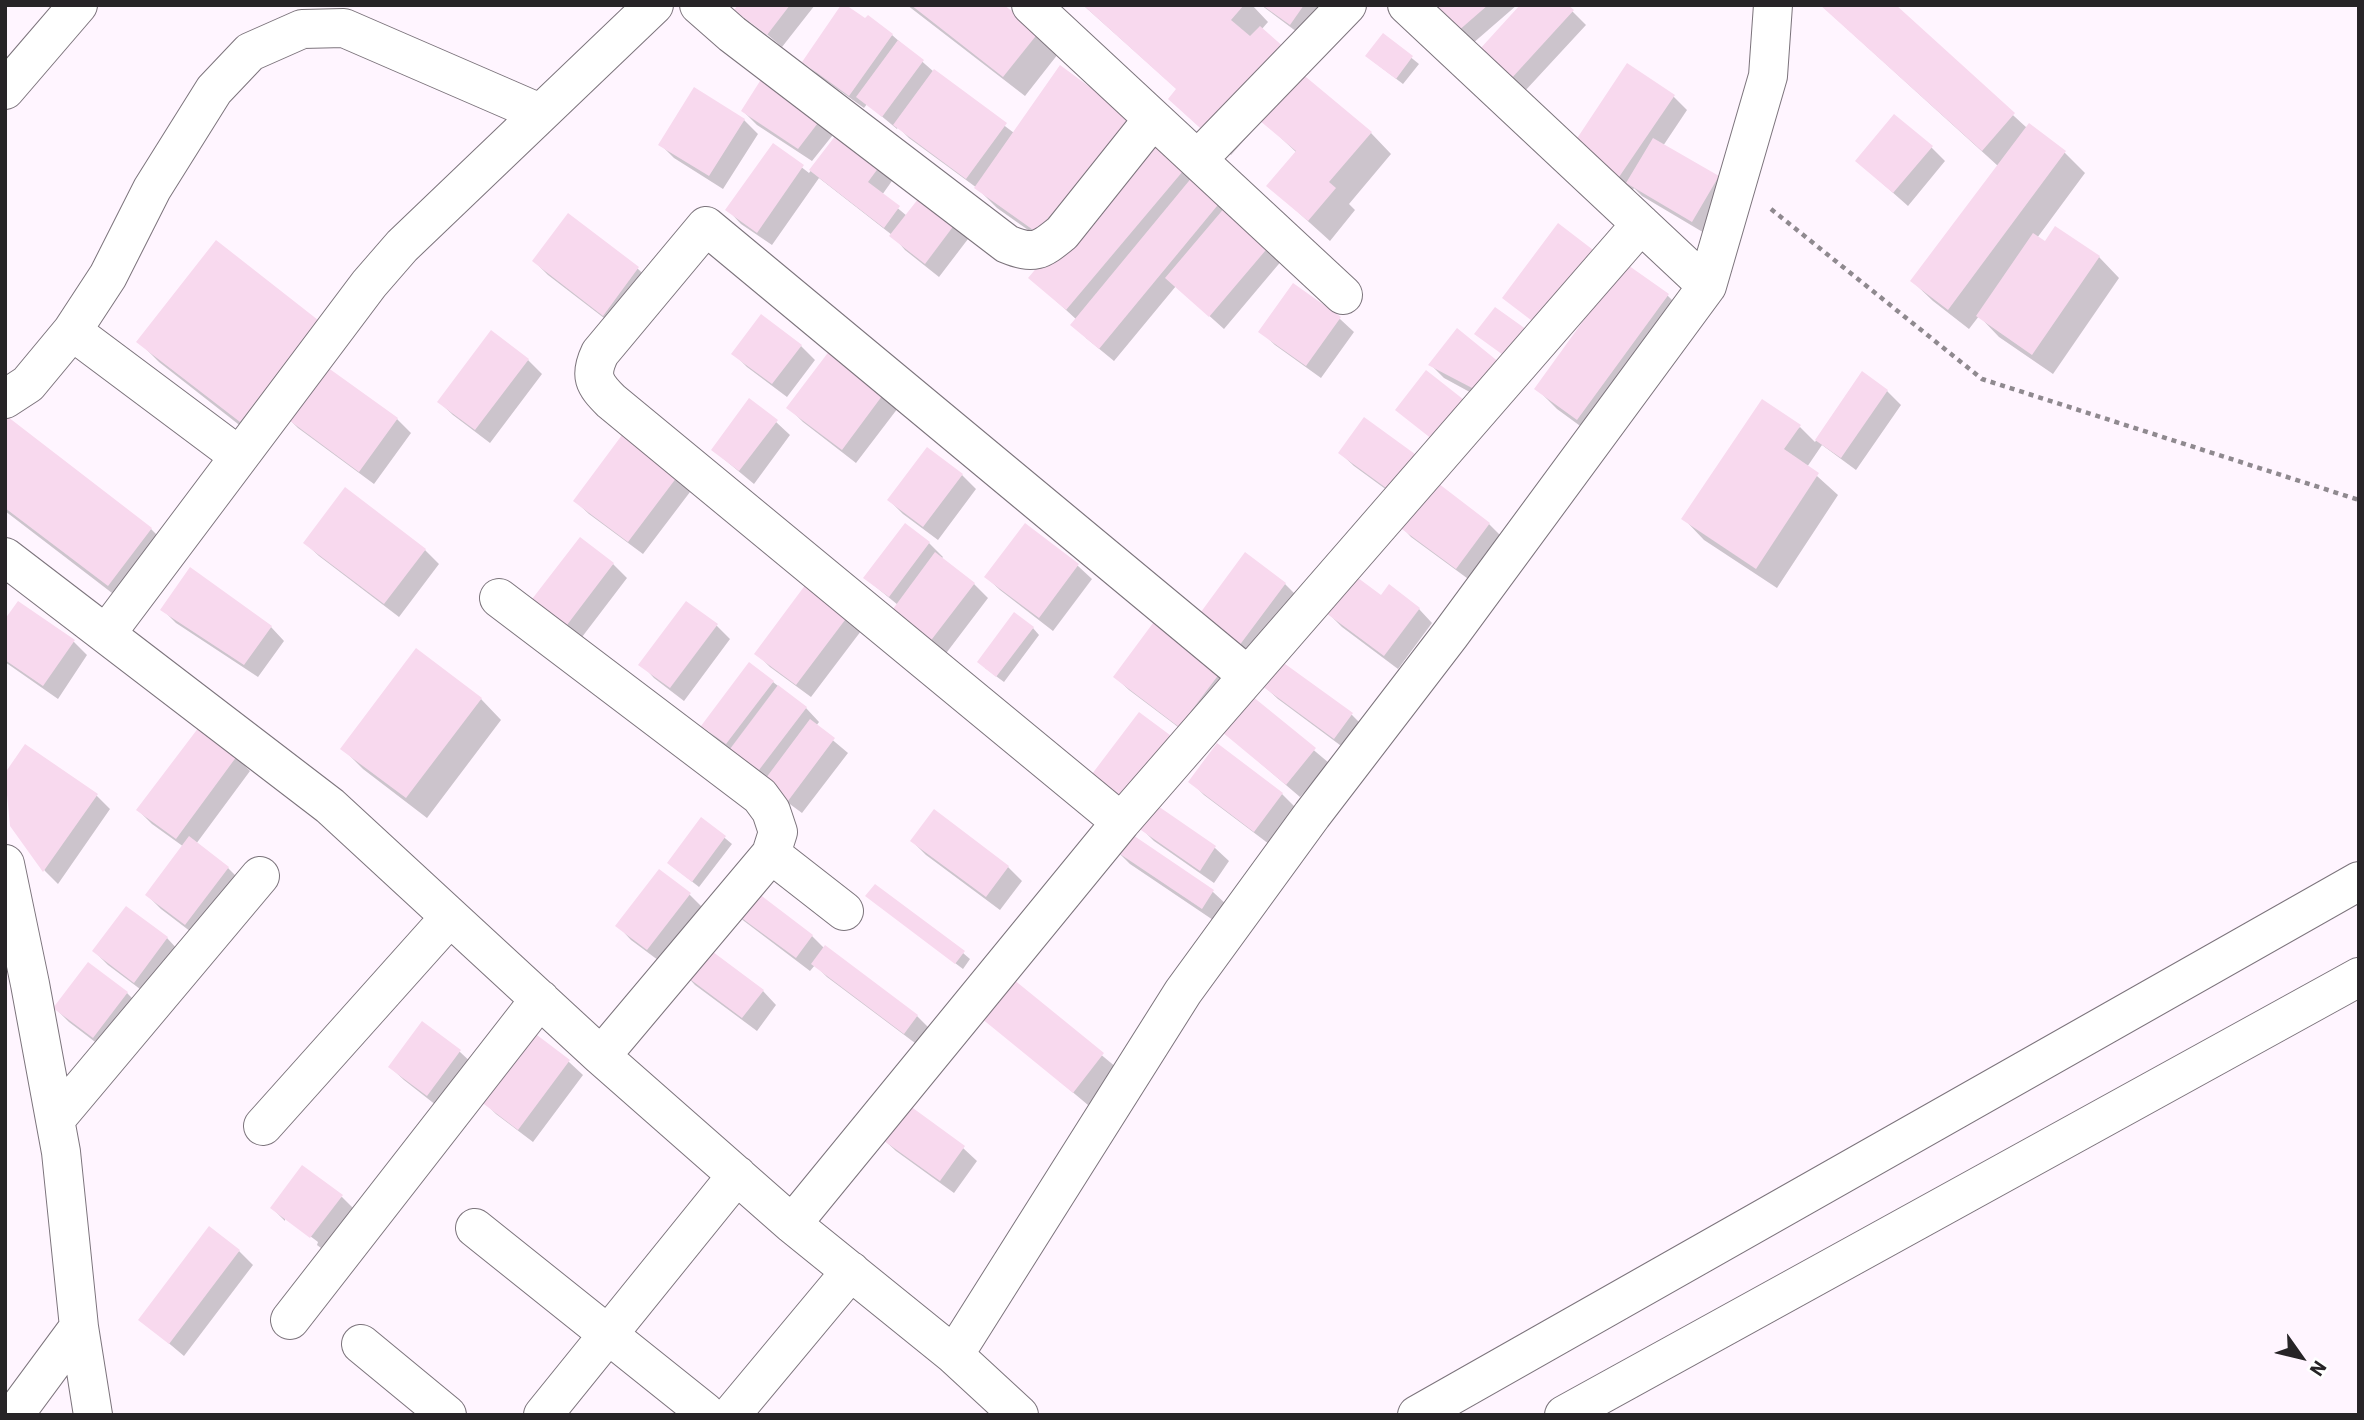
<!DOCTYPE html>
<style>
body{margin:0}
#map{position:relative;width:2364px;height:1420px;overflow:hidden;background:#fff5ff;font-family:"IBM Plex Sans",sans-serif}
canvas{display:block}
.frame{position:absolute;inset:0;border:7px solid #272427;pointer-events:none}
.north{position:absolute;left:2266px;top:1322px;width:70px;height:70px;-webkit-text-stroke:5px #fff;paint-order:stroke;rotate:124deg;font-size:19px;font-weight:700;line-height:28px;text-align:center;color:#272427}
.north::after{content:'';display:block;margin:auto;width:24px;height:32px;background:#272427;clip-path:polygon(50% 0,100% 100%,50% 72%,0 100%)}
</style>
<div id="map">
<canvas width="2364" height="1420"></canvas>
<div class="frame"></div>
<div class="north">N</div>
</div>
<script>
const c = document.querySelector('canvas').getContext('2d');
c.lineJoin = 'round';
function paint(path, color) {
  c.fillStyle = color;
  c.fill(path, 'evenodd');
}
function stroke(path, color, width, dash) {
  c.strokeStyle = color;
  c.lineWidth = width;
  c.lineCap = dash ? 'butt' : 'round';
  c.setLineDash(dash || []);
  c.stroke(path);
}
const shadow = new Path2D(`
 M740 5H815L782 47 737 9Z
 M907 5H1002L1058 54 1025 96Z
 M1083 5H1252L1268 22 1261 30 1302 75 1371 133 1391 154 1349 204 1355 210 1330 241 1269 186 1297 153 1262 120 1231 155 1191 119 1178 90Z
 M1261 5H1327L1305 38Z
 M1438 5H1517L1472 44Z
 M1566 5 1586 25 1524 92 1481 50Z
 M1821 5H1893L2027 128 2029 125 2065 153 2085 173 2037 238 2046 243 2099 257 2119 278 2053 374 1999 337 1979 316 1969 329 1933 301 1912 281 1998 166Z
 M892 35 934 72 1014 133 1132 120 1283 259 1224 329 1176 286 1114 361 1086 338 1077 320 1031 278 1055 249 997 208 977 188 909 138 898 127 897 129 867 104 864 108 818 75 804 61Z
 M1383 35 1419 64 1403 84 1374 62Z
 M768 73 836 131 812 161 757 125 743 111Z
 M1673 96 1687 110 1663 146 1718 178 1732 192 1706 234 1642 196 1634 188 1631 193 1586 162Z
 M744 120 758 134 723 189 674 158 660 144Z
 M839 133 894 178 882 195 907 216 953 224 968 239 939 277 905 250 892 235 819 178 772 245 741 224 728 210 773 145 809 173Z
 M1931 147 1945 161 1908 206 1857 161Z
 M568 216 638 269 652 282 617 328 548 275 534 261Z
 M1294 285 1340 319 1354 332 1321 378 1275 345 1261 332Z
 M1667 295 1688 316 1598 439 1557 409 1536 388Z
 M317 322 321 364 397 419 411 433 374 484 298 428 283 413 261 442 159 362 139 342Z
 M801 346 815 360 787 397 747 367 734 354Z
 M830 353 898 408 856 463 803 422 789 408Z
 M528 360 542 374 490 443 453 415 439 402Z
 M1431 365 1512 378 1488 402 1444 378Z
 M1862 374 1887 391 1901 405 1856 470 1822 445 1807 467 1838 495 1777 588 1704 540 1684 519 1800 427 1815 442Z
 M776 422 790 435 754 484 713 450Z
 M5 424 151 529 172 550 129 606 5 511Z
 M1340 453 1427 478 1489 524 1503 538 1471 581 1411 537 1398 523 1410 507 1354 466Z
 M962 475 976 489 938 540 903 514 889 500Z
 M676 478 690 492 643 554 589 514 575 501Z
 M345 490 425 550 439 564 399 617 319 556 305 543Z
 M905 525 929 543 943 557 941 559 974 584 988 598 944 656 898 605 865 578Z
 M1025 525 1078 566 1092 579 1053 631 1000 590 986 577Z
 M1246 555 1285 584 1299 598 1254 659 1215 629Z
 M613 564 627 578 579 641 545 617Z
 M806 587 861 631 811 697 770 667 756 653Z
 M1381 598 1419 609 1432 623 1398 669 1342 627 1328 613Z
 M687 603 717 626 730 639 684 701 654 678 641 664Z
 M162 609 271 627 284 641 258 677 176 623Z
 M1157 621 1236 684 1194 739 1129 690 1115 677Z
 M5 622 74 642 87 655 58 699 5 662Z
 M1033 628 1039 635 1004 682 985 668Z
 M773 682 806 708 819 722 816 726 848 753 802 813 779 796 741 757 717 739 703 725Z
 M1264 686 1352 715 1365 728 1348 751 1278 699Z
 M1252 698 1329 763 1300 797 1224 732Z
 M481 699 501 720 427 818 363 769 342 748Z
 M1217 745 1282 794 1296 808 1269 844 1204 795 1191 782Z
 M26 746 96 795 110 809 58 884 45 871 12 825 5 776Z
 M236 757 250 771 196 844 228 868 242 882 199 938 161 909 147 895 184 847 152 824 138 810Z
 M1155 806 1215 848 1229 861 1214 883 1154 841 1140 827Z
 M702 819 732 844 699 887 676 869Z
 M1127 834 1213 892 1227 905 1216 922 1130 864 1116 850Z
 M912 841 1008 867 1022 881 1000 910 926 855Z
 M689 894 703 908 662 963 631 940 618 926Z
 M874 902 963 953 970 959 963 969Z
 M730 908 812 936 824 948 917 1016 931 1030 919 1046 827 977 815 965 810 971 744 921Z
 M167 938 180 952 148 995 108 965 94 951Z
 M88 964 127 993 141 1007 107 1051 69 1022 55 1008Z
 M682 971 763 991 776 1005 757 1031 695 985Z
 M1013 981 1117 1068 1088 1105 984 1018Z
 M423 1024 460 1052 474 1065 441 1109 404 1080 390 1067Z
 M533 1034 569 1062 583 1075 533 1142 496 1114 483 1101Z
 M882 1138 963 1148 977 1161 954 1193 896 1151Z
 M342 1197 355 1210 325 1251 317 1245 318 1242 285 1217V1221L272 1208Z
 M239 1251 253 1265 184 1356 140 1319Z`);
const building = new Path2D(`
 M738 5H790L767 35 734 10Z
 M841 5H846L865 18 868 15 893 34 849 96 802 62Z
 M911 5H1004L1039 32 1003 77Z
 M1083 5H1244L1231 20 1250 36 1260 26 1286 49 1209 136 1168 99 1176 89Z
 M1262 5H1304L1290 25Z
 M1435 5H1488L1457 32Z
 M1520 5H1568L1574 10 1510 80 1479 50Z
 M1820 5H1896L2015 113 1982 151Z
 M1383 33 1413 56 1396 79 1365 56Z
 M898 40 924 60 882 117 856 97Z
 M1627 63 1675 95 1617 180 1570 149Z
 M1060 65 1133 119 1036 232 974 188Z
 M934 69 1007 123 966 179 893 125Z
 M767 70 824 115 798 149 741 111Z
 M1300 72 1372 132 1329 182 1336 188 1308 221 1266 186 1296 151 1259 120Z
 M694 87 745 119 709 176 658 145Z
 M1894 114 1933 146 1893 193 1855 161Z
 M2029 123 2066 151 1948 310 1910 281Z
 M1156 127 1194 158 1066 310 1028 278Z
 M839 131 882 163 868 182 900 206 884 228 809 170Z
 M1653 138 1719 176 1692 222 1626 183Z
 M773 143 804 165 757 233 725 210Z
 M1193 176 1222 200 1099 349 1070 325Z
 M922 194 955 224 925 264 889 236Z
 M1226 206 1271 244 1209 317 1165 278Z
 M568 213 639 267 603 316 532 261Z
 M1558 223 1601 256 1544 330 1502 298Z
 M2055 226 2100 256 2032 355 1976 316 2033 233 2045 241Z
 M216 240 318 320 240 422 136 342Z
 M1625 263 1669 294 1577 420 1534 389Z
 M1293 283 1341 317 1306 366 1258 332Z
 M1495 307 1537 337 1517 365 1474 334Z
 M761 314 802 345 772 384 731 354Z
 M1457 328 1500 363 1474 389 1428 365Z
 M491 330 529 359 475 430 437 402Z
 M830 350 885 392 842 450 786 408Z
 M320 362 398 418 359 472 282 415Z
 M1426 370 1473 407 1442 447 1395 410Z
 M1862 371 1888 390 1841 458 1815 440Z
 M749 398 778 420 739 471 711 450Z
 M1762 399 1801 425 1784 449 1819 473 1756 569 1681 519Z
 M8 417 152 528 108 586 5 508V421Z
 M1364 417 1419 457 1393 493 1338 453Z
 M622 435 677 477 628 542 573 501Z
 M927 447 963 474 923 527 887 500Z
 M1430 477 1490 523 1456 569 1395 524Z
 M345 487 426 549 384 604 303 543Z
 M905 523 930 542 889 597 863 578Z
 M1025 523 1079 564 1039 618 984 577Z
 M580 537 614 563 564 629 529 603Z
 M935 552 975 583 929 643 890 613Z
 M1245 552 1286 583 1239 646 1198 616Z
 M190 567 272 626 244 665 160 610Z
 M1354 575 1381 595 1389 584 1420 608 1384 656 1326 613Z
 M806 584 848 616 796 685 754 654Z
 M18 601 75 640 43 686 5 660V619Z
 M686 601 718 624 670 688 638 665Z
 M1014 612 1034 627 996 677 977 662Z
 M1156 619 1223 669 1179 727 1113 677Z
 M416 648 482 698 406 798 340 749Z
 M1281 661 1353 713 1334 739 1262 686Z
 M749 662 774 681 726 744 701 726Z
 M778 685 807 707 759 770 730 749Z
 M1252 696 1316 748 1286 785 1222 732Z
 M1139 712 1174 738 1126 800 1092 774Z
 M810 719 835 738 788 801 763 782Z
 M199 727 237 756 176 839 136 810Z
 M1217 743 1283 793 1254 832 1188 782Z
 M25 744 98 794 43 872 10 826 5 773Z
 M1155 804 1216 846 1200 871 1138 828Z
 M934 809 1009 866 986 897 910 841Z
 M701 817 726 836 692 882 667 863Z
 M1127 831 1214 890 1202 909 1114 850Z
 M189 836 229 867 185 925 145 895Z
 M659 869 691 893 647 950 615 926Z
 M746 884 813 935 796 958 728 908Z
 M875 884 965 951 955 964 865 896Z
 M126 906 168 937 134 983 92 951Z
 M701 943 764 990 742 1018 679 971Z
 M825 945 918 1015 904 1034 811 964Z
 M88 962 128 992 93 1038 53 1008Z
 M1013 979 1104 1053 1073 1093 981 1018Z
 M422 1021 461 1050 427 1096 388 1067Z
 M533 1032 570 1060 518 1130 480 1101Z
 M906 1103 965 1146 940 1181 880 1138Z
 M302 1165 343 1195 310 1238 270 1208Z
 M209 1226 240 1250 169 1344 138 1320Z`);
const path = new Path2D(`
 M1771 209 1982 379 2359 500`);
const minor = new Path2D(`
 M699 5 732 34 1007 244C1034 255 1040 251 1062 233L1153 119
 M1031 5 1343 295
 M1407 5 1707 286
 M5 90 78 5
 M1198 159 1347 5
 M72 331 239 456
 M5 399 28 384 72 331 108 276 152 189 214 90 250 52 302 29 344 28 540 113
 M5 557 330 806 601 1056 792 1224 954 1355 1019 1415
 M499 598 760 796 771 811 778 832 771 854 601 1056
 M106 634 369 284 402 246 654 5
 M1121 822 611 401C594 384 589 376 600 353L706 226 1248 676
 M771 854 844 911
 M5 864 30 984 61 1152 79 1327 93 1415
 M55 1120 260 876
 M263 1126 450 917
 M792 1224 1121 822 1641 224
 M475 1228 705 1412
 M290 1320 540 999
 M361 1344 447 1415
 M954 1355 1183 992 1312 815 1450 635 1707 286 1768 76 1773 5
 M14 1415 79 1327
 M543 1415 737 1175
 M731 1415 851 1271
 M1417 1415 2359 881
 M1564 1415 2359 977`);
paint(shadow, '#0003');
paint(building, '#f8d9ee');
stroke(minor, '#7c747c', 40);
stroke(path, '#8f898f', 4.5, [5, 5]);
stroke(minor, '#fff', 38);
</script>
